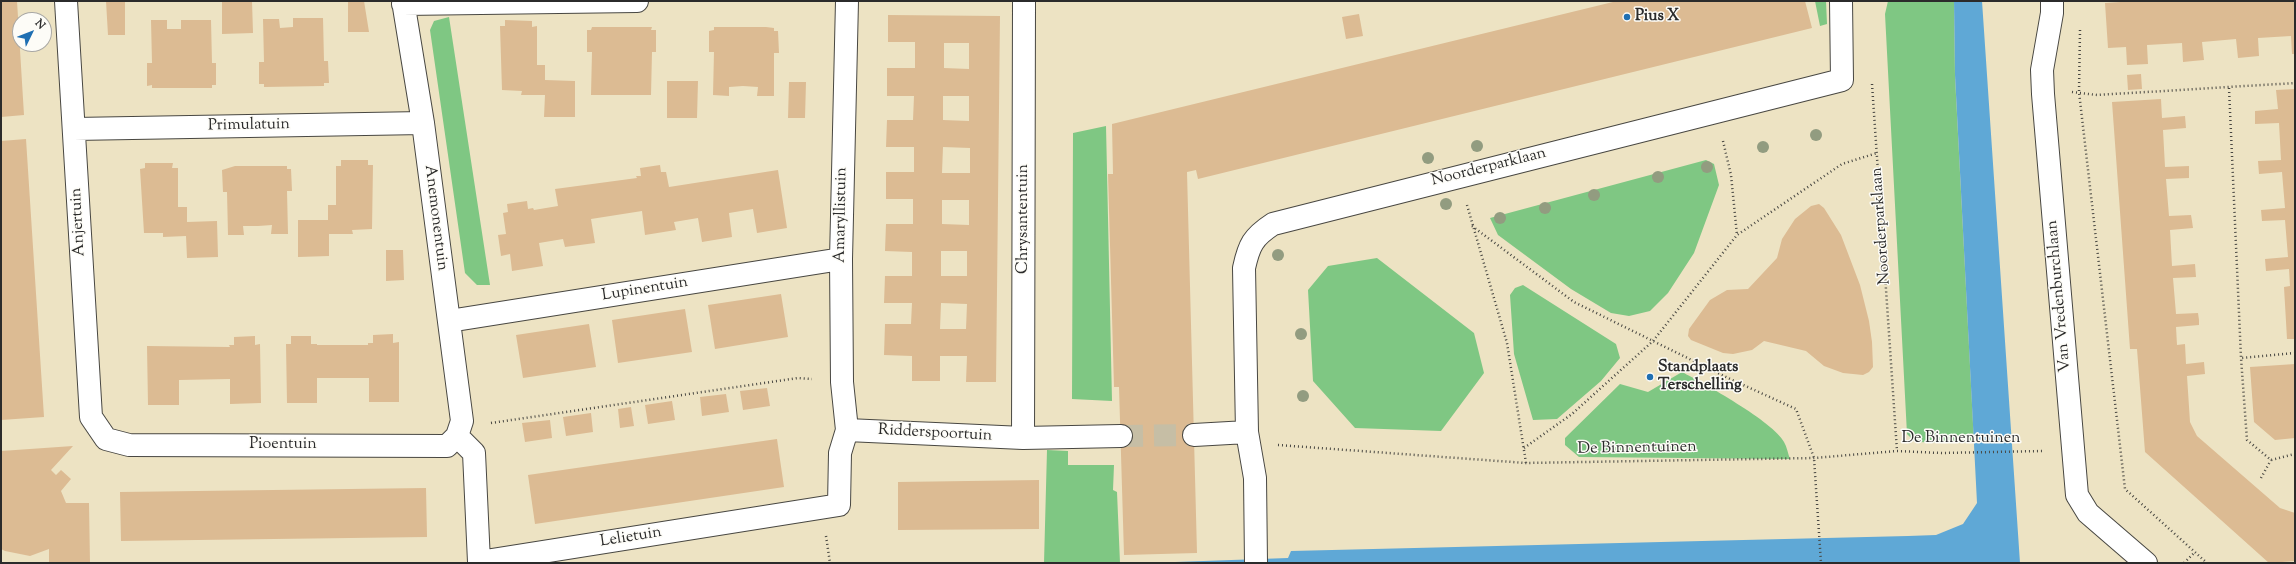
<!DOCTYPE html>
<style>
body{margin:0}
#map{position:relative;width:2296px;height:564px;overflow:hidden;background:#ede3c3;font-family:"Sorts Mill Goudy",serif}
canvas{display:block}
.frame{position:absolute;inset:0;border:2px solid #2b2b2b;pointer-events:none}
.north{position:absolute;left:12px;top:12px;width:40px;height:40px;box-sizing:border-box;background:#fdfcf7;border:1px solid #a9a8a5;border-radius:50%;rotate:47deg;font-size:11px;font-weight:700;line-height:16px;text-align:center;color:#2b2b2b}
.north::after{content:'';display:block;margin:auto;width:14px;height:18px;background:#1f6fb2;clip-path:polygon(50% 0,100% 100%,50% 72%,0 100%)}
</style>
<div id="map">
<canvas width="2296" height="564"></canvas>
<div class="frame"></div>
<div class="north">N</div>
</div>
<script>
const c = document.querySelector('canvas').getContext('2d');
c.lineJoin = 'round';
function paint(path, color) {
  c.fillStyle = color;
  c.fill(path, 'evenodd');
}
function stroke(path, color, width, dash) {
  c.strokeStyle = color;
  c.lineWidth = width;
  c.lineCap = dash ? 'butt' : 'round';
  c.setLineDash(dash || []);
  c.stroke(path);
}
function drawText(font, color, halo, rows, align = 'center') {
  c.font = font + ' "Sorts Mill Goudy",serif';
  c.lineWidth = 3;
  c.setLineDash([]);
  c.textBaseline = 'middle';
  c.strokeStyle = halo;
  c.fillStyle = color;
  for (const [text, x, y, turn = 0] of rows) {
    c.save();
    c.translate(x, y);
    c.rotate((+turn || 0) * Math.PI / 180);
    c.textAlign = isNaN(turn) ? turn : align;
    if (halo) c.strokeText(text, 0, 0);
    c.fillText(text, 0, 0);
    c.restore();
  }
}
const green = new Path2D(`
 M1815 1H1826L1827 24 1820 26Z
 M1888 1H1954L1955 76 1974 443 1915 442 1907 434 1885 14Z
 M449 17 490 285H477L465 273 430 30 434 21Z
 M1106 126 1112 401 1072 399 1073 133Z
 M1706 160 1714 164 1719 185 1694 253 1668 293 1650 311 1629 316 1611 313 1571 289 1498 235 1490 218Z
 M1377 258 1474 333 1484 373 1441 431 1355 428 1313 381 1308 290 1328 266Z
 M1523 285 1616 344 1620 358 1601 381 1557 419 1533 420 1514 354 1510 295 1515 288Z
 M1682 372C1703 383 1774 422 1784 442 1787 447 1788 454 1790 459L1579 457 1565 445V438L1620 384 1648 392Z
 M1047 450 1068 451V465H1114L1113 490 1117 492 1120 563H1044Z`);
const water = new Path2D(`
 M1954 1H1982L2020 563H1147L1288 558 1291 551 1908 536 1936 535 1963 524 1977 503 1955 75Z`);
const building = new Path2D(`
 M1 1H17L24 115 1 117Z
 M106 1H125V35H108Z
 M222 1H252L253 33 222 34Z
 M348 1H364L369 32H348Z
 M1617 1H1805L1812 28 1198 179 1196 170 1187 172 1197 553 1124 555 1119 387H1114L1108 174H1113L1112 124Z
 M2136 1H2295V54H2292L2291 36 2258 38 2259 56 2238 58 2236 39 2202 42 2204 60 2193 61 2183 62 2182 43 2147 45 2148 64 2127 65 2126 47 2108 48 2105 3Z
 M1359 14 1363 36 1346 39 1342 17Z
 M888 15 1000 16 996 382H966L967 356H940V381H912V356L884 355 885 324H911L912 303H884L885 276H912V252L885 251 886 224H913V199H886V172H914V147H886L887 120H913L914 96H887V68H915V42H888ZM944 43H969V69L944 68ZM943 96H969V121L943 120ZM943 147 970 148V173H942ZM942 200H969V225L942 224ZM941 251H967V276H941ZM941 303 967 304 966 329H940Z
 M293 18H323L324 61H328L329 83H324V86L264 87V84H259V62H264L263 19H279L280 28 293 27Z
 M151 20H167V29H181V20H211L212 63H216V85H212V88H152V85L147 86V63H152Z
 M505 20 532 21V27L537 26V65H545V80L575 81V117H544L545 95H521L522 91 502 90 500 26H505Z
 M592 27H652L651 30H656V52H652L651 95H591L592 52H587V30H591Z
 M714 27H766L774 28V31H778L779 53H774V96H757L758 87 743 86 729 87V96L713 95 714 52H709V31L714 30Z
 M2141 74 2142 89 2128 90 2127 75Z
 M667 81H698L697 118H667Z
 M789 82H806L805 118H788Z
 M2295 89V339H2287L2284 287 2290 286 2289 269 2266 271 2265 259 2288 257 2285 220 2262 221 2261 210 2285 208 2282 172 2259 174 2258 161 2281 160 2279 123 2255 124V111L2278 109 2276 90Z
 M2161 99 2162 118 2185 116 2186 128 2163 130 2165 167 2189 166V178L2166 179 2169 216 2191 215 2192 221 2193 228 2170 230 2172 266 2195 264 2196 277 2173 278 2176 314 2198 313 2199 320V325L2176 327 2177 345 2185 344 2186 364 2204 362 2205 374 2187 376 2190 422 2197 436 2280 508 2295 513V561L2269 563 2145 452 2137 349H2130L2112 102Z
 M26 139 44 417 1 420V141Z
 M341 160H368V165H373L372 229 352 230 353 234H329V256L298 257V220H328V205H336V166H341Z
 M145 163H173L172 168H178V207H187V222L217 221 218 257 187 258 186 236 163 237V233H144L140 169 145 168Z
 M660 165 661 172H666L669 187 778 170 787 228 757 233 753 209 729 213 732 237 702 242 698 218 674 222 676 230 645 235 642 211 591 219 595 243 565 247 563 239 539 243 543 266 512 271 510 254 501 256 498 235 506 234 503 213 508 212 507 204 527 201 528 209 533 208 534 210 558 206 555 189 637 178 636 176H641L640 168Z
 M235 166H287V169H291L292 191H287L288 234H271L272 225 258 226H243L244 235H228L227 192H223L222 170Z
 M1819 204 1824 208 1841 235 1860 285 1869 321 1872 342 1873 367 1869 372 1863 375 1843 373 1824 366 1806 351 1764 341 1752 350 1733 354 1723 353 1691 340 1688 336 1689 329 1710 300 1727 290 1748 289 1777 258 1782 239 1795 219 1811 206Z
 M386 250H403L404 280 386 281Z
 M781 294 788 337 715 349 708 305Z
 M685 309 692 352 618 363 612 320Z
 M589 324 596 367 523 378 516 335Z
 M393 334V343L399 342V402H369V378H317V403H287L286 344H291V336H311V344H317V345H368V343H373V335Z
 M255 336V345L260 344 261 403 230 404V379L179 380V405H148L147 346 230 347 229 345H234V337Z
 M2295 364V438L2275 440 2254 422 2250 367Z
 M767 388 770 406 743 410 740 391Z
 M726 394 729 412 702 416 700 397Z
 M672 401 675 420 648 424 645 405Z
 M631 407 634 426 620 428 618 409Z
 M591 413 593 432 566 436 563 417Z
 M550 420 552 438 525 442 522 423Z
 M777 439 784 487 535 524 528 475Z
 M73 446 51 470 56 475 61 470 71 479 61 491 66 503H89L90 563H49V549L30 556 5 551 1 549V451Z
 M1039 480V529L898 530V482Z
 M426 488 427 537 121 541 120 492Z`);
const streetTunnel = new Path2D(`
 M1121 436 1194 435`);
const path = new Path2D(`
 M2080 30 2079 92 2125 489 2207 563
 M1872 84 1897 451
 M2229 88 2241 358
 M2072 92 2097 95 2295 83
 M1723 141 1731 175 1737 235
 M1467 205 1507 343 1526 463
 M1472 226 1574 302 1728 378 1796 409 1814 458 1821 563
 M2295 353 2241 358 2247 440 2271 460 2295 454
 M491 423 798 378 812 379
 M1278 445 1526 463 1814 458 1897 451 1941 453 2044 451
 M1524 448 1572 414 1653 341 1737 235 1842 164 1877 153
 M2261 478 2271 460
 M826 536 830 563
 M2184 563 2194 553`);
const street = new Path2D(`
 M66 1 91 417 106 439 129 445 447 446 457 436 462 421 423 123 403 1
 M2052 1V13L2042 70 2043 94 2077 495 2088 513 2146 563
 M403 4 637 1
 M74 129 423 123
 M449 321 841 259
 M847 430 1023 438 1121 436
 M1194 435 1247 432
 M457 436 474 453 479 562 839 505 840 453 847 430 842 382 841 259 847 1
 M1023 438 1024 1
 M1256 563 1255 478 1247 432 1244 268C1249 245 1253 237 1273 224L1842 80 1841 1`);
const trees = [
 [1816,135],
 [1477,146],
 [1763,147],
 [1428,158],
 [1707,167],
 [1658,177],
 [1594,195],
 [1446,204],
 [1545,208],
 [1500,218],
 [1278,255],
 [1301,334],
 [1303,396]
];
const markers = [
 [1627,17,4,"#1f6fb2"],
 [1650,377,4,"#1f6fb2"]
];
const poiNames = [
 ["Pius X",1635,17],
 ["Standplaats",1658,368],
 ["Terschelling",1658,386]
];
const streetNames = [
 ["Primulatuin",249,126,-1],
 ["Noorderparklaan",1489,168,-14],
 ["Amaryllistuin",842,215,-89],
 ["Anemonentuin",435,218,83],
 ["Chrysantentuin",1024,219,-90],
 ["Anjertuin",79,222,-93],
 ["Noorderparklaan",1882,226,-94],
 ["Lupinentuin",645,290,-9],
 ["Van Vredenburchlaan",2060,296,-95],
 ["Ridderspoortuin",935,434,3],
 ["De Binnentuinen",1961,439],
 ["Pioentuin",283,445],
 ["De Binnentuinen",1637,449,-1],
 ["Lelietuin",631,538,-9]
];
paint(green, '#7fc783');
paint(water, '#5fa8d6');
paint(building, '#dcbb93');
stroke(streetTunnel, '#c6bea5', 22, [22, 11]);
stroke(street, '#484742', 24);
stroke(path, '#484742', 2.5, [1, 3]);
stroke(street, '#fff', 22);
c.fillStyle = '#929c80';
for (const [x, y] of trees) {
  c.beginPath();
  c.arc(x, y, 6, 0, 2 * Math.PI);
  c.fill();
}
for (const [x, y, r, color] of markers) {
  const dot = new Path2D();
  dot.arc(x, y, r, 0, 2 * Math.PI);
  c.fillStyle = color;
  c.fill(dot);
  stroke(dot, '#fdfcf7', 1.5);
}
drawText('bold 16px', '#2b2b2b', '#fdfcf7', poiNames, 'left');
drawText('16px', '#2b2b2b', '#fdfcf7', streetNames);
</script>
